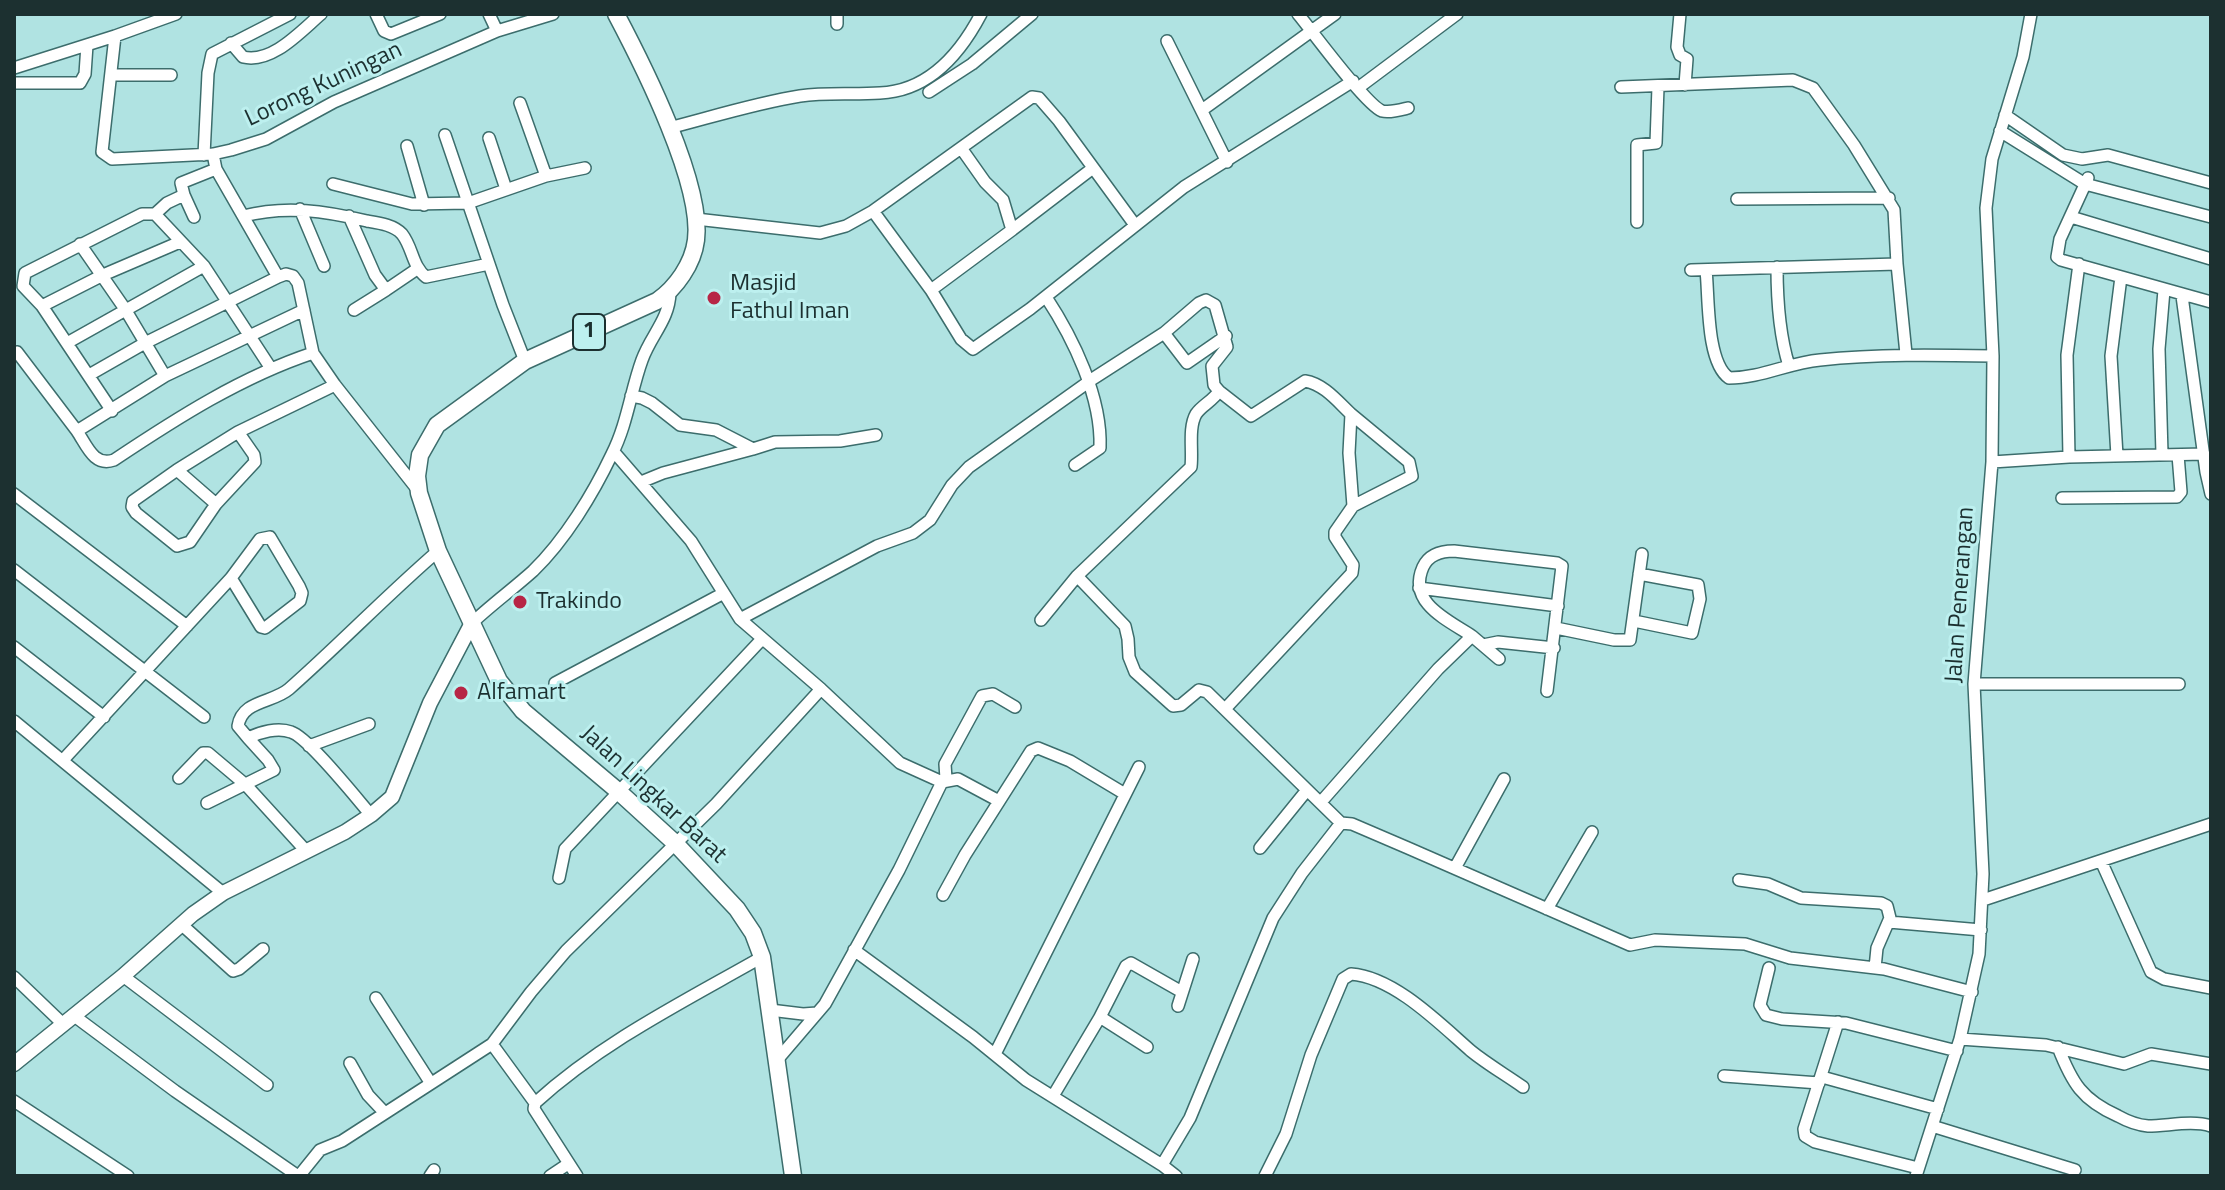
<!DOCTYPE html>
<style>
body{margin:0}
#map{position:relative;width:2225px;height:1190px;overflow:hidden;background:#b0e3e2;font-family:"Titillium Web",sans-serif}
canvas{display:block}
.frame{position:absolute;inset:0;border:16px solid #1c3030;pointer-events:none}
</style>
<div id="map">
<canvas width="2225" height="1190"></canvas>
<div class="frame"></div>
</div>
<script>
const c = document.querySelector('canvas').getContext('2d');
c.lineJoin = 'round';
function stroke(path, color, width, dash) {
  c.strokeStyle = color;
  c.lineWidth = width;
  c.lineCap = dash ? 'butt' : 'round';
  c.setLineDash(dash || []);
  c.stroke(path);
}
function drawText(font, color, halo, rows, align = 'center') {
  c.font = font + ' "Titillium Web",sans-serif';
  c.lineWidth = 6;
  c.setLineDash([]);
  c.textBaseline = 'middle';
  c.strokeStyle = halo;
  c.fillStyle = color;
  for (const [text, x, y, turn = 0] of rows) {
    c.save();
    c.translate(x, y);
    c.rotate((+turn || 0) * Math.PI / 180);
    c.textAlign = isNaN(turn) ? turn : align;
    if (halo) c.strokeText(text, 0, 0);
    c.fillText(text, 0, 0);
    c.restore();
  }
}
const minor = new Path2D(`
 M176 14 115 36 102 152 112 159 213 154 231 150 266 139 334 102 497 31 553 14
 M376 14 384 31 391 34 440 14
 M489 14 497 31
 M837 14V24
 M1298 14C1313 32 1365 104 1382 111 1390 113 1400 110 1408 108
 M1680 14 1677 47 1680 55 1687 59 1685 85
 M1167 41 1227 162
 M231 43 243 57C272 64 301 31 321 14
 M14 68 115 36
 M112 75H171
 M14 83H80L85 74 87 45
 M1621 87 1793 80 1813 88 1854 145 1894 210 1897 264 1906 354
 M1358 88 1457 14
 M929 92 972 64 1032 14
 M520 103 546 176
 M1202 110 1335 14
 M2005 115 2063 155 2082 159 2108 155 2211 183
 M669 128C712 117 756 103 800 96 827 92 853 95 880 93 928 91 960 54 981 14
 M2000 131 2085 184 2211 217
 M445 135 503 305 525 361
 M489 138 506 189
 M407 146 424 205
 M213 154 216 169 278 277 286 274 293 276 298 283 313 353
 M204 155 208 73 212 54 290 14
 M2088 178 2060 239 2057 257 2061 260 2211 302
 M333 184 412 204 468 203 546 176 585 168
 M1737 199 1889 198
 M300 209 324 266
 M873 211 931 290 961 339 973 349 1030 309 1184 187 1353 81
 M155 214 204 266 270 367
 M243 216C286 205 325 211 367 221 379 223 394 225 402 234 413 248 412 266 426 277L489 264
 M349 216 375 275 386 290 417 269
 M194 217 184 195 181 183 216 169
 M2071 217 2211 259
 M696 219 820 233 846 226 873 211 1032 97 1039 98 1059 121 1135 225
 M1637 222V145L1656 143 1658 87
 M1012 230 1093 168
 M80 244 125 309 165 376
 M1777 267C1777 301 1779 334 1789 366
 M1691 270 1897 264
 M1706 270C1709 297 1706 362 1729 378 1761 378 1788 363 1820 360 1877 354 1935 355 1993 356
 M931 290 1012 230 1003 200 985 182 961 148
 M2182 296 2206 472 2211 494
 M1046 297C1073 338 1102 397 1100 448L1075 465
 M42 306 103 275 180 242
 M354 310 386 290
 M1164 333 1187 363 1226 336
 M67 343 204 266
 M17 352 77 431 165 376 304 310
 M89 375 145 343 278 277
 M1219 391 1251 416 1305 381C1324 384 1338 402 1351 414L1349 453 1353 506 1335 532V537L1353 565 1352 573 1225 709
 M631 396 642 398 652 403 680 425 716 430 753 449 775 442 840 441 876 435
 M112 411 42 306 23 286 25 273 142 214H155L167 203 184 195
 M1351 414 1409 462 1412 476 1353 506
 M77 431C87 446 94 467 114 460 177 418 241 377 313 353L335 385 417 489
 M238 432 254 455 255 462 216 504 190 542 177 546 136 513 132 507 133 501 177 470 238 432 335 385
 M614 452 691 541 740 619 821 689 900 763 942 782 958 779 999 801
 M2162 454 2159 349 2164 290
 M2117 456 2111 356 2121 277
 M2069 457 2067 355 2079 264
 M1992 462 2069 457 2204 454
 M177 470 216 504
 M641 482 663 473 753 449
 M14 494 187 626
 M2062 498 2177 497 2181 492 2178 455
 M14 570 204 717
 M1077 576 1125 626 1128 639 1129 657 1135 672 1173 706 1181 705 1199 690 1207 692 1341 823
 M1419 588 1558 606
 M740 619 877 546 913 533 930 520 952 485 969 467 1094 378 1164 333 1199 303 1206 300 1215 305 1227 347 1212 366 1214 385 1219 391C1213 401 1202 405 1196 414 1188 428 1193 451 1191 467L1077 576 1041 620
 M1634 621 1692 633 1700 599 1698 585 1639 574
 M472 623C491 605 513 589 533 571 565 540 593 494 612 454 627 425 631 390 642 360 651 335 669 320 670 293
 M1556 628 1614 640H1630L1642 554
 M1472 636C1448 620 1407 603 1423 567 1429 554 1441 551 1454 551L1557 563 1562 566 1547 691
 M1483 645 1498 642 1554 648
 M14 647 104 717
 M555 683 722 594
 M1974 684H2179
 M14 721 223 893
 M248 738 238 726C242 700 273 703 289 689 340 644 387 595 438 551
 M309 746 369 724
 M63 760 231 578 260 539 270 537 299 586 302 593 300 601 265 628 261 627 231 578
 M179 778 203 753H208L246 785 307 852
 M946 779 945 764 982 696 993 694 1015 707
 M1321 802 1438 669 1472 636 1499 659
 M207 803 274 770 268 760 248 738C260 732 278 727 291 732 308 737 357 799 371 815
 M1260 848 1307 790
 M2101 861 2151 972 2164 979 2211 988
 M1455 868 1504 779
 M559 878 565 849 762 639
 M1739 880 1768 884 1801 898 1881 903 1887 906 1890 918 1877 948 1875 968
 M943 895 965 855 1031 751 1038 748 1070 761 1125 794
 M1983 900 2211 824
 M1547 909 1592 832
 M1889 922 1981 930
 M181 924 233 971 239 969 263 949
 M854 950 973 1037 1026 1080 1162 1165 1190 1118 1273 918 1302 873 1341 823 1352 824 1408 848 1630 945 1655 940 1745 944 1790 958 1884 969 1972 992
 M1769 968 1760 1005 1766 1015 1782 1019 1846 1023 1957 1051
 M123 976 267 1085
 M14 977 63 1024
 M376 998 430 1082
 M1178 1006 1193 959
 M770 1010 803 1014 817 1013
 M73 1015 175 1091 298 1176
 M1100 1017 1126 966 1131 963 1182 992
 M1838 1022 1804 1129 1805 1136 1815 1142 1918 1168
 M1960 1039 2046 1045 2124 1064 2151 1054 2211 1064
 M492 1044 535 1103C602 1042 683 1002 762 957
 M2058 1047C2072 1083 2082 1100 2118 1116 2127 1121 2137 1125 2148 1126 2168 1126 2192 1120 2211 1126
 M995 1054 1139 767
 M778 1059 825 1004 899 870 942 782
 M350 1063 368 1095 383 1111
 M1724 1076 1819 1083
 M1822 1077 1938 1109
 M1053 1096 1100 1017 1147 1047
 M14 1101 128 1176
 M535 1103 534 1109 577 1176
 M1932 1126 2075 1170
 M1162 1165 1176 1176
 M299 1176 320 1150 342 1141 492 1044 531 992 566 951 716 804 821 689
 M430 1176 434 1170
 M550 1176 568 1164
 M1265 1176 1286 1134 1311 1055 1343 979 1351 974C1394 977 1440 1024 1471 1051 1487 1064 1506 1075 1523 1087
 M1916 1176 1960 1039 1979 954 1983 874 1974 684 1992 462 1993 356 1986 208 1992 159 2023 57 2031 14`);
const major = new Path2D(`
 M14 1064 123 976 193 914 223 893 345 832 371 815 392 797 430 703 472 623`);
const highway = new Path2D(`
 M616 14C643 65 703 184 696 240 693 264 676 288 657 301L525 361 437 425 420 455 417 476 419 493 438 551 499 681 523 711 618 791 675 843 737 909 753 933 762 957 793 1176`);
const markers = [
 [714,298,8,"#b72646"],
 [520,602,8,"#b72646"],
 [461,693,8,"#b72646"]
];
const shields = [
 [589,332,32]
];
const shieldNames = [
 ["1",589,332]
];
const streetNames = [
 ["Lorong Kuningan",324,85,-25],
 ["Jalan Penerangan",1961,595,-86],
 ["Jalan Lingkar Barat",653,795,43]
];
const poiNames = [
 ["Masjid",730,284],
 ["Fathul Iman",730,312],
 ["Trakindo",536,602],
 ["Alfamart",477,693]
];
stroke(minor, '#3c6d6c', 14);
stroke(major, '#3c6d6c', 17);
stroke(highway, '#3c6d6c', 19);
stroke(minor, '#fff', 11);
stroke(major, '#fff', 14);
stroke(highway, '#fff', 16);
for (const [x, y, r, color] of markers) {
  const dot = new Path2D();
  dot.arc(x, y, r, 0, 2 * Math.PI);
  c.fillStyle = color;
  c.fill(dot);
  stroke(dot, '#bdf0ef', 3);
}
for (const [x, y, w] of shields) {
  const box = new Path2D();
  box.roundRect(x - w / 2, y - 18, w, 36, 6);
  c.fillStyle = '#bdf0ef';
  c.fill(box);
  stroke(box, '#1c3030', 2);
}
drawText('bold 22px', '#1c3030', null, shieldNames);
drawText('24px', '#1c3030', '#bdf0ef', streetNames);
drawText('24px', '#1c3030', '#bdf0ef', poiNames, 'left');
</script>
